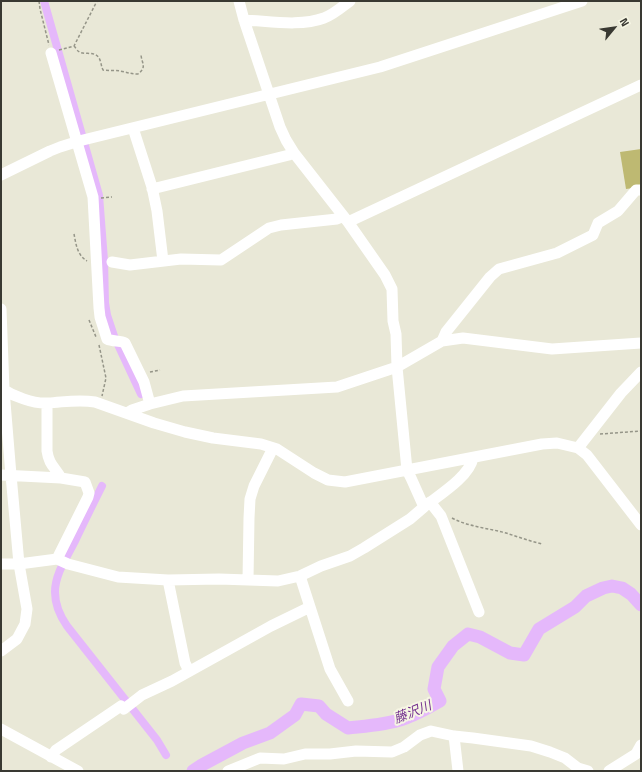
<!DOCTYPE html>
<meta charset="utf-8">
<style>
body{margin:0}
#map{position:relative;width:642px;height:772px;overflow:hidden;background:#e9e8d7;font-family:"Titillium Web",sans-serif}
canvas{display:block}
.frame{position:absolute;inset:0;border:2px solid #393932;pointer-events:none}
.north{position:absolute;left:594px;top:8px;width:40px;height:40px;-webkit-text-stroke:3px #f6f6e4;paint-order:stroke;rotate:61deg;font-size:11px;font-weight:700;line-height:16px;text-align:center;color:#393932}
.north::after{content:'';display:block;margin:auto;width:14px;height:18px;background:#393932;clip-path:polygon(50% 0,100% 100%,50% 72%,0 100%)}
</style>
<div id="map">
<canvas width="642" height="772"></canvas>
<div class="frame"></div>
<div class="north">N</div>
</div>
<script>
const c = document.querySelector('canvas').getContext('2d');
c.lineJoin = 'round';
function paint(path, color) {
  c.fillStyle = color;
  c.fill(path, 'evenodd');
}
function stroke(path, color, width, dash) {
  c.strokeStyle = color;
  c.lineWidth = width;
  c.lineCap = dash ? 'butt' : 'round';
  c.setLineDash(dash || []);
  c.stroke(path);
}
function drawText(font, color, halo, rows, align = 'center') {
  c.font = font + ' "Titillium Web","Noto Sans JP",sans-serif';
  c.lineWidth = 4;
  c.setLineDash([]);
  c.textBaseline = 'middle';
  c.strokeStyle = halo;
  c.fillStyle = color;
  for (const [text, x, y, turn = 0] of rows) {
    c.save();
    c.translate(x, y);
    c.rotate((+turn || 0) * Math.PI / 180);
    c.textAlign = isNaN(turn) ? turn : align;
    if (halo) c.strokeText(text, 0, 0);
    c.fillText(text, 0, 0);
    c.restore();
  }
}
const green = new Path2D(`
 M641 149V187L626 189 620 152Z`);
const canal = new Path2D(`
 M44 1 99 195 104 260 105 303 107 315 114 336 141 394
 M102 486C93 504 84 522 75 541 67 557 55 574 55 592 55 605 60 616 67 626L157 740 166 755`);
const river = new Path2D(`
 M193 771 202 765 243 743 270 733 295 715 301 704 319 706 326 714 348 728C366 726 385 725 403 719 416 715 428 708 440 701L434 689 438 667 453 646 468 634 480 637 510 653 524 655 539 629 575 607 586 596 603 588 612 586 622 588 631 594 641 605`);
const path = new Path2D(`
 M39 1 40 9 49 45
 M74 46C75 47 77 50 78 51 84 56 94 50 99 58 101 61 101 66 103 70 109 71 115 70 120 71 126 72 131 74 138 74 147 67 142 64 141 55
 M59 50 74 46 97 1
 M101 198 112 197
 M74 234C76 244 77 255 87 261
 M89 320 96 337
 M99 345 106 378 102 396
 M150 372 160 370
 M600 434 641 431
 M452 518C469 527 488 528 506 533 518 537 530 541 542 544`);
const minor = new Path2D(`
 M244 20C269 21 300 27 324 18 333 15 342 7 350 1
 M51 53 93 197 99 308 100 317 107 339C113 342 120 340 125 343L144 382 150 404
 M133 128 152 187 157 211 163 261
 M1 175 50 151 60 147 79 141 380 67 582 1
 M152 189 289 155 294 153
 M348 222 641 85
 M112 262 130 265 181 259 221 260 269 228 281 225 337 219 342 217
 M1 309 4 390 11 475 19 564 27 609 25 624 17 639 1 651
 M442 341 446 332 490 277 499 269 557 253 593 235 598 223 618 211 636 190H641
 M1 388C13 396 33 404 48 403 65 402 78 399 95 402L154 423 185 432 213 438 261 444 277 449 314 473 328 480 345 482 542 444 557 443 578 448 587 455 641 525
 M47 403V451C49 465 55 467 61 478
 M127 413 132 410 150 404 183 396 337 387 397 367 442 341 463 338 552 349 641 343
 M578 448 621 393 641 372
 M1 475 61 478 85 482 89 493 88 497 57 559
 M430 502 441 516 479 612
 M424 507C439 495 469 477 473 458
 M1 564H19L57 559 68 564 118 577 168 580 219 579 278 581 300 576 321 566 350 556 364 548 410 519 424 507 411 478 407 470 397 367 396 334 393 321 392 289 385 275 348 222 294 153 286 140 280 127 244 20 239 1
 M300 576 330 669 348 701
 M168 580 185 663 189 671
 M248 580 249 518 250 499 254 486 273 448
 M1 729 78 771
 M454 736 458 771
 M51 757 56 750 121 706 124 709 142 695 172 681 271 626 310 607
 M228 771 260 758 284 759 305 754H330L356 751 392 752 404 747 420 735 431 731 454 736 473 738 531 746 550 752 565 758 578 768 588 771
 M609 771 636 754 641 745`);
const waterNames = [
 ["藤沢川",413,713,-22]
];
paint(green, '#beb972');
stroke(canal, '#e5b8fb', 8);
stroke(river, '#e5b8fb', 13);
stroke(path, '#959588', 1.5, [3, 2]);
stroke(minor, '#fff', 11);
drawText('italic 13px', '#732f8f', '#f6f6e4', waterNames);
</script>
